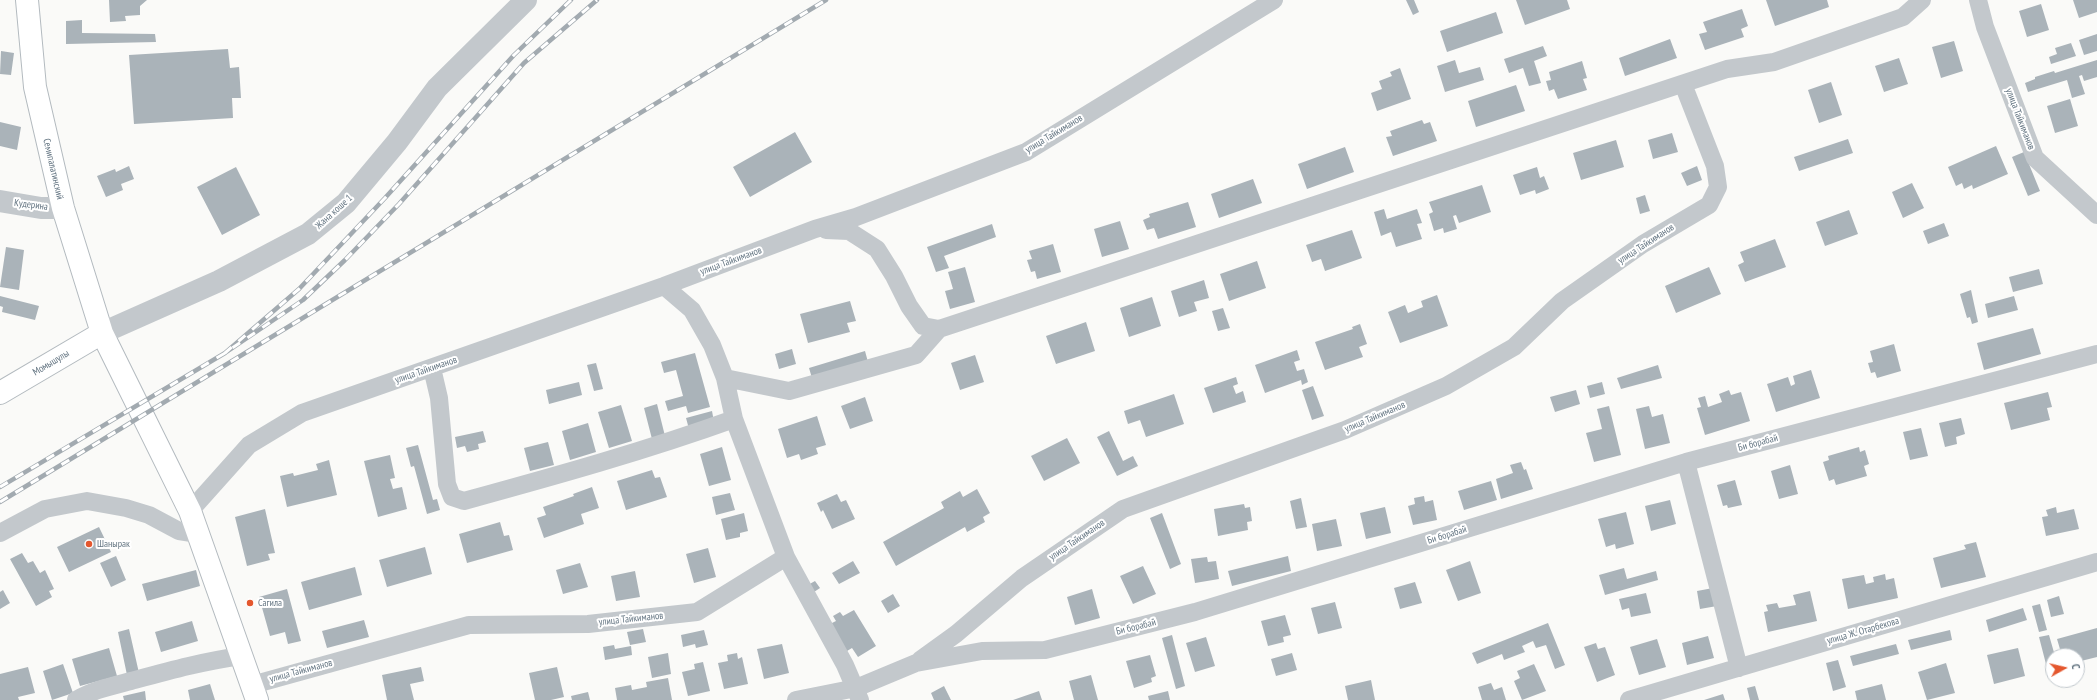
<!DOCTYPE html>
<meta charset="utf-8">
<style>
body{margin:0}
#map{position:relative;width:2097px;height:700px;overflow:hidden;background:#fafaf8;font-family:"PT Sans Narrow",sans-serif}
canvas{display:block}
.north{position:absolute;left:2045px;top:648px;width:40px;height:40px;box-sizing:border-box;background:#fff;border:1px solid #c1c8cd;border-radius:50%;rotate:82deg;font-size:11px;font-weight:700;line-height:16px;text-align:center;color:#657683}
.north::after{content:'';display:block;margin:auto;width:14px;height:18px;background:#e4572e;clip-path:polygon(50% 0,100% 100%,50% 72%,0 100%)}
</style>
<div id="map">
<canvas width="2097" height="700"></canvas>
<div class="north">С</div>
</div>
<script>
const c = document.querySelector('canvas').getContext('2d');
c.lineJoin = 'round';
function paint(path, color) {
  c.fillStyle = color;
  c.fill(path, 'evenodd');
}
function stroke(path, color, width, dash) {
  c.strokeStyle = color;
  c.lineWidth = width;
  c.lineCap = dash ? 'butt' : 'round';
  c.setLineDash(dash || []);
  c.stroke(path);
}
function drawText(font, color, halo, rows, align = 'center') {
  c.font = font + ' "PT Sans Narrow",sans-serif';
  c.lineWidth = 4;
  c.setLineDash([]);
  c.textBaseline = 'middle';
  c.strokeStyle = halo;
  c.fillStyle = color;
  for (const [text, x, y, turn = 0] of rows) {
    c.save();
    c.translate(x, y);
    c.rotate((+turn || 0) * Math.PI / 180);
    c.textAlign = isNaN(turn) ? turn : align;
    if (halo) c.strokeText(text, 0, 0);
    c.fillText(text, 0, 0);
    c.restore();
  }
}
const building = new Path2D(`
 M109 0H147L140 6V15L125 16 126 21 110 22Z
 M1406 0H1414L1419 12 1413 15Z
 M1516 0H1567L1570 9 1525 25Z
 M1766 0H1827L1829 7 1775 26Z
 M2073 0H2097V12L2079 18Z
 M2041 4 2049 30 2027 37 2019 11Z
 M1742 9 1748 26 1741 29 1744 37 1705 50 1699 34 1707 32 1703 22Z
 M1496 12 1503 33 1447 52 1440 31Z
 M82 20V33L155 34 156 42 66 44V21Z
 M2097 34V51L2084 55 2079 40Z
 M1670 39 1677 58 1625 76 1619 58Z
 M1954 41 1963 71 1941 78 1932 47Z
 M2071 43 2076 56 2051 64 2049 57 2057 54 2055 48Z
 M1543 46 1547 56 1534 61 1541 83 1529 86 1523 68 1509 73 1504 59Z
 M228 49 230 68 239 67 241 98H232L233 118 134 124 129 55Z
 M1 51 14 53 11 75 0 74Z
 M1899 58 1908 84 1884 92 1875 66Z
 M1455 60 1459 73 1480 67 1484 80 1445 92 1437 66Z
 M2097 60V77L2084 81 2082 75 2079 76 2085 94 2072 98 2067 80 2028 92 2025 83 2035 79V77L2054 71 2055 73Z
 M1582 61 1587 78 1583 79 1587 90 1558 99 1554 89 1549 91 1546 81 1551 80 1549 72Z
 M1400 68 1411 99 1377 111 1371 93 1382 89 1379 81 1392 76 1390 72Z
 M1831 82 1842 115 1819 123 1808 90Z
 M1516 85 1525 111 1476 127 1468 101Z
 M2070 99 2078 126 2055 133 2047 106Z
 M1422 120 1424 124 1430 122 1437 141 1393 156 1386 137 1392 136 1390 131Z
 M0 122 21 127 17 150 0 146Z
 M795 132 812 162 750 197 733 167Z
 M1672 133 1678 152 1653 159 1648 140Z
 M1848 139 1853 153 1799 171 1794 157Z
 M1616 140 1624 167 1581 180 1573 153Z
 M1996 146 2008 174 1973 189 1972 185 1964 189 1962 183 1956 186 1948 167Z
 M1345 147 1354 172 1307 189 1298 164Z
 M2024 152 2040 191 2028 196 2012 157Z
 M129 166 134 179 121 184 123 190 106 197 97 176 115 169 116 172Z
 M1697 166 1702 180 1687 186 1681 173Z
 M236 167 260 215 222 235 197 187Z
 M1537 167 1540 178 1544 176 1549 189 1536 194 1535 190 1520 195 1513 175Z
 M1253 179 1262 203 1219 218 1211 194Z
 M1912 183 1924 208 1903 218 1892 192Z
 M1482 185 1491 212 1459 223 1456 215 1453 216 1457 229 1444 233 1443 228 1434 231 1429 214 1433 212 1429 202Z
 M1645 195 1650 211 1640 214 1636 198Z
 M1188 202 1196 227 1158 239 1154 228 1147 230 1143 220 1150 217 1149 214Z
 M1384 209 1387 219 1417 209 1422 223 1417 224 1422 239 1396 247 1391 232 1381 236 1374 212Z
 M1849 210 1858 234 1825 246 1816 222Z
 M1120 221 1129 249 1102 257 1094 229Z
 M1944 223 1949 236 1928 244 1923 231Z
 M992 224 996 237 944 256 949 268 936 272 927 247Z
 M1352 230 1362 258 1325 271 1321 259 1312 262 1306 245Z
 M1775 239 1786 267 1745 282 1738 265 1744 262 1740 252Z
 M1053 244 1061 272 1037 279 1035 271 1031 272 1027 260 1032 259 1029 251Z
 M6 247 24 250 19 290 0 287Z
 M1257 261 1266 288 1229 301 1220 274Z
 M965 267 975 302 950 309 945 291 953 289 948 272Z
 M1709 267 1721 294 1676 313 1665 286Z
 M2039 269 2043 284 2013 292 2009 277Z
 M1204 280 1209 298 1194 302 1197 311 1179 317 1171 291Z
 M1971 290 1978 322 1972 324 1970 317 1967 318 1960 294Z
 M1437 295 1448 326 1400 343 1388 312 1405 305 1408 313 1423 307 1421 301Z
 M0 296 39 306 35 320 2 312 3 307 0 306Z
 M2014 296 2018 310 1988 318 1985 304Z
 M1152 297 1161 326 1129 337 1120 308Z
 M850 301 856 321 847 323 850 332 808 343 800 314Z
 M1223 308 1230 328 1218 331 1212 311Z
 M1086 322 1095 351 1056 364 1046 336Z
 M1360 324 1367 344 1359 347 1363 357 1325 370 1315 342 1353 329 1352 327Z
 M2033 328 2041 354 1984 370 1977 343Z
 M1894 344 1901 371 1877 378 1875 372 1871 373 1868 363 1873 362 1870 351Z
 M792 349 796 364 779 369 775 354Z
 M1297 350 1300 360 1294 362 1297 371 1304 369 1308 382 1302 385 1301 380 1265 393 1255 365Z
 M865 351 868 362 812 378 809 368Z
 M695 353 710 407 688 413 686 406 668 411 665 401 683 396 676 370 664 373 661 362Z
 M975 355 984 382 960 390 951 363Z
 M596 363 603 389 594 391 587 365Z
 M1658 365 1662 378 1621 389 1617 378Z
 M1811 370 1820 398 1776 412 1767 384 1788 377 1791 386 1795 384 1793 376Z
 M1236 377 1238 384 1233 386 1236 394 1243 391 1246 402 1213 413 1204 388Z
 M579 382 582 395 549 404 546 390Z
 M1602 382 1605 394 1590 398 1587 386Z
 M1313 386 1324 416 1312 420 1302 390Z
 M1576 390 1580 404 1555 412 1550 397Z
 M1729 390 1731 395 1741 392 1750 421 1705 435 1697 408 1701 407 1698 398 1705 396 1708 407 1722 402 1719 394Z
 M2048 392 2052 407 2047 408 2050 420 2011 430 2004 403Z
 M1174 394 1184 424 1146 437 1140 420 1128 424 1124 411Z
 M865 397 873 421 850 429 841 406Z
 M657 404 665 436 652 439 644 408Z
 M621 405 632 441 609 448 598 412Z
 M1609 406 1621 455 1594 462 1586 433 1602 429 1597 409Z
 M1649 406 1652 417 1663 414 1670 443 1645 449 1636 409Z
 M712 411 714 422 689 429 686 418Z
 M817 416 826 445 816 448 818 454 801 460 799 454 787 458 778 429Z
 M1961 418 1965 434 1956 437 1957 444 1945 447 1939 423Z
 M588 423 596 452 570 460 562 431Z
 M1921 428 1928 456 1910 460 1903 432Z
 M483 431 486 442 478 444 479 449 467 452 465 446 457 448 455 437Z
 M1109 431 1123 461 1133 456 1138 466 1117 476 1097 437Z
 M1067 438 1080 463 1044 481 1031 456Z
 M548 442 554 465 530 471 524 448Z
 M418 445 433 500 437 499 440 510 427 514 414 466 411 467 406 448Z
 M722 447 731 480 709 486 700 454Z
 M1859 447 1860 452 1865 450 1869 464 1864 466 1867 476 1836 485 1834 479 1829 481 1823 462 1829 460 1828 456Z
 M390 455 395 478 390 479 393 489 402 487 407 509 378 517 364 461Z
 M329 460 337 495 287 507 280 476 293 473 294 476 318 470 316 464Z
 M1521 462 1524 470 1526 469 1533 489 1501 499 1496 479 1513 473 1510 465Z
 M1790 465 1798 494 1779 499 1771 471Z
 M652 470 655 478 660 477 667 497 626 510 617 481Z
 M1735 480 1742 505 1728 508 1727 505 1723 506 1717 485Z
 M1491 481 1497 500 1464 510 1458 491Z
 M592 487 599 508 581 514 584 524 544 538 537 518 546 515 543 507 574 496 573 494Z
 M977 489 990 513 983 517 985 522 967 532 965 527 896 566 883 542 944 508 941 502 960 491 963 497Z
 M730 493 735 510 716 515 712 497Z
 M837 494 841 502 846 500 855 519 832 529 823 510 821 512 817 503Z
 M1424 496 1425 502 1433 500 1437 520 1413 525 1408 506 1415 504 1414 498Z
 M1301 498 1307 527 1296 529 1290 501Z
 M1670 500 1676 524 1651 531 1645 506Z
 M1244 504 1245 508 1250 507 1252 521 1247 522 1248 530 1218 536 1214 509Z
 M1385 507 1391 533 1366 539 1360 513Z
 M2056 507 2057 513 2074 509 2079 529 2046 536 2042 517 2048 516 2046 510Z
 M265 509 275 553 268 554 270 560 247 566 235 517Z
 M1626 512 1634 544 1616 549 1615 544 1606 547 1598 519Z
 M744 513 748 531 740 533V537L726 540 721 519Z
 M1162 513 1181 564 1170 569 1150 518Z
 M1336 519 1342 546 1317 551 1312 524Z
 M500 522 504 536 509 535 513 550 467 563 459 534Z
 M99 527 111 552 69 572 57 547Z
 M1976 542 1986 577 1941 588 1933 558 1966 549 1964 545Z
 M425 547 432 574 387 587 379 560Z
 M708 548 716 577 694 583 686 554Z
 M22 553 28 563 33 561 40 573 45 570 54 589 49 591 52 597 36 606 10 559Z
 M116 556 126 580 111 587 100 563Z
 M1288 556 1291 571 1232 586 1228 571Z
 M1207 557 1208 562 1216 561 1219 579 1195 583 1191 559Z
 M853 561 860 573 839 584 832 573Z
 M1470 561 1481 593 1458 601 1446 570Z
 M580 563 588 587 563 594 556 570Z
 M1143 566 1156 594 1133 604 1120 576Z
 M355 567 362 595 309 610 301 582Z
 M1624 568 1627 579 1656 571 1658 580 1605 595 1599 575Z
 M196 570 200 586 147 601 142 584Z
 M635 571 640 597 616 601 611 576Z
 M1885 574 1886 580 1894 578 1898 598 1848 609 1842 579 1864 575 1866 584 1874 582 1873 577Z
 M815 581 820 588 811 594 806 586Z
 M1415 582 1422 603 1400 609 1394 588Z
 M1713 588 1717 606 1700 609 1697 591Z
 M287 589 301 641 288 644 285 632 270 636 259 597Z
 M1092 589 1100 618 1075 625 1067 597Z
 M3 590 10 603 0 609V592Z
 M1810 591 1817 621 1768 632 1764 612 1768 611 1766 605 1777 603 1779 608 1796 605 1793 595Z
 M1646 593 1651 613 1631 617 1629 608 1622 610 1619 599Z
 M893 594 900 606 888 613 881 601Z
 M2059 596 2064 614 2051 617 2047 600Z
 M1335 602 1342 628 1318 634 1311 608Z
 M2040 604 2047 630 2039 632 2032 606Z
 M2023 608 2027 620 1989 632 1986 620Z
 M854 610 876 646 858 657 852 648 847 651 828 625 836 621 833 616 840 612 843 616Z
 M1285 615 1291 635 1283 637 1284 642 1268 646 1261 621Z
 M364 620 369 637 327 648 322 631Z
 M192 621 198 641 161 652 155 632Z
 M1548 623 1565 665 1555 669 1546 645 1536 648 1533 641 1522 646 1525 652 1504 660 1502 654 1477 664 1472 653Z
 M2097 628V657L2077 662V656H2062L2057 639Z
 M129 629 139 673 127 675 118 632Z
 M643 629 646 642 630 645 627 632Z
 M704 630 708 645 696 648 695 644 683 647 681 635Z
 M1950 630 1952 640 1911 650 1908 640Z
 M1172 635 1185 686 1176 689 1162 638Z
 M2049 635 2055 656H2053V666L2047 668 2039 637Z
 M1708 636 1714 658 1687 665 1682 643Z
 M1206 637 1215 666 1195 672 1186 643Z
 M1657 639 1666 667 1639 675 1630 647Z
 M1596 643 1598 649 1605 647 1615 675 1597 682 1584 647Z
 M782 644 789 673 764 679 757 649Z
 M1896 644 1899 654 1853 666 1850 656Z
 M614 645 615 649 631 646 632 655 605 660 603 647Z
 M109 648 117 676 80 686 72 659Z
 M2018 648 2025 676 1994 684 1987 655Z
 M668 653 671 674 652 678 648 657Z
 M737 653 738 659 742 657 748 684 724 689 718 663 728 661 727 655Z
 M1292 653 1297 670 1276 676 1271 659Z
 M1150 655 1156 676 1151 678 1152 682 1134 688 1126 661Z
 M1838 660 1846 687 1833 691 1826 663Z
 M703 662 710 691 688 696 682 672 695 669 694 664Z
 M1946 663 1955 693 1927 700 1918 672Z
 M63 664 73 693 52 700 43 671Z
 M1534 664 1546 691 1522 700 1514 681 1520 678 1517 671Z
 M28 667 35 693 18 697 19 700H0V674Z
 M421 667 424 681 410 684 414 700H387L382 675Z
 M557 667 564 697 551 700H535L529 673Z
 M1091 675 1098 700H1074L1069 681Z
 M668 678 672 700H617L615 688 631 685 632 690 647 687 646 682Z
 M1371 680 1375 700H1348L1345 686Z
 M1491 683 1494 690 1502 687 1506 700H1482L1478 687Z
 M210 684 215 700H190L188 690Z
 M1882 684 1886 700H1857L1855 691Z
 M944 686 951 700H934L931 693Z
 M1755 686 1759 700H1750L1747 688Z
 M145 691 146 700H124L123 696Z
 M1039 691 1042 700H1013Z
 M1168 691 1170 700H1149L1148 696Z
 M588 692 590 700H572L571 696Z
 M1723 694 1725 700H1704Z`);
const minor = new Path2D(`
 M1978 0 1985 27 2035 158 2097 215
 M826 230 849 231 877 249 894 276 909 306 923 326 939 329
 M664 286 692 310 712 345 725 378 734 419 786 557 845 665 860 700
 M432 368 439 398 447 484 452 497 464 501C555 476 645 451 734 419
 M725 378 789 391 916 355 939 329 1727 69 1774 62 1903 17 1922 0
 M1686 462 1739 668
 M190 511 249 445 302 413 664 286 815 229 856 217 1026 152 1274 0
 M0 533 45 509 87 501 126 508 149 515 179 531 198 534
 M920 660 956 634 1022 578 1123 509 1345 430 1446 386 1514 347 1562 301 1643 244 1709 205 1718 187 1715 166 1683 84
 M252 685 469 625 588 624 697 612 786 557
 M76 700C93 690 112 686 131 681 168 671 204 661 242 656
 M796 700 856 688 916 663 982 651 1045 650 1195 612 1686 462 2097 354
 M1629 700 2097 562`);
const tertiary = new Path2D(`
 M0 201 41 208H63
 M102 333 219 281 308 234 346 203 397 142 437 88 526 0`);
const secondary = new Path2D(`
 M27 0 35 87 63 208 102 333 190 511 257 700
 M0 393 102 333`);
const rail = new Path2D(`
 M571 0 514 55 385 198 299 289 225 353 303 300 345 260 399 204 524 63 597 0
 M0 487 225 353
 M0 502 826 0`);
const markers = [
 [89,544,4,"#e4572e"],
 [250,603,4,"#e4572e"]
];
const streetNames = [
 ["улица Тайкиманов",2020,119,69],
 ["улица Тайкиманов",1054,134,-31],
 ["Семипалатинский",53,169,77],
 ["Кудерина",31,205,7],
 ["Жана коше 1",334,212,-42],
 ["улица Тайкиманов",1646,244,-33],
 ["улица Тайкиманов",731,261,-20],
 ["Момышулы",51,363,-31],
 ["улица Тайкиманов",426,370,-19],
 ["улица Тайкиманов",1375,417,-23],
 ["Би борабай",1758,443,-15],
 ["Би борабай",1447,535,-17],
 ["улица Тайкиманов",1077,540,-34],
 ["улица Тайкиманов",631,619,-6],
 ["Би борабай",1136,627,-14],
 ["улица Ж. Отарбекова",1863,631,-16],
 ["улица Тайкиманов",301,671,-15]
];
const poiNames = [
 ["Шанырак",97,544],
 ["Сагила",258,603]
];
paint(building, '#aab3b9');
stroke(secondary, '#b3babf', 24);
stroke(minor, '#c3c8cc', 18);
stroke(tertiary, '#c3c8cc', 22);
stroke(secondary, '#fff', 22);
stroke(rail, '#a2aab0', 4.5);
stroke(rail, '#fff', 3, [9]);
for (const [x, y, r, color] of markers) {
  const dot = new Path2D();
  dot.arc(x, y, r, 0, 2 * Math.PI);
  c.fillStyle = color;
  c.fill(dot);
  stroke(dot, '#fff', 1.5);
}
drawText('10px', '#657683', '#fff', streetNames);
drawText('10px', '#657683', '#fff', poiNames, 'left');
</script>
